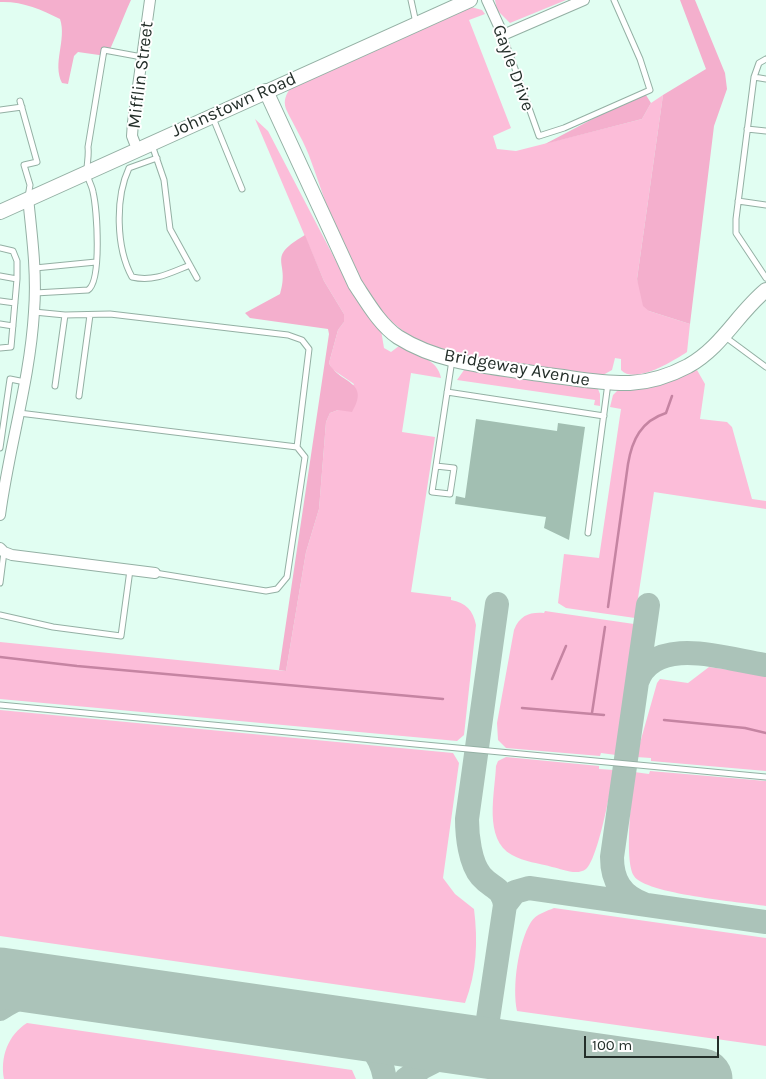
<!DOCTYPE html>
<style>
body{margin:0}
#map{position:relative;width:766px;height:1079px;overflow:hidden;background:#e1fef2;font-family:Karla,sans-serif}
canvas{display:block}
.scale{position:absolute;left:584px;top:1036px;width:135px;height:22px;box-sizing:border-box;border:2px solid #242f2a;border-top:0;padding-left:6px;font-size:15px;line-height:18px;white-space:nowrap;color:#242f2a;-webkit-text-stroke:4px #fff;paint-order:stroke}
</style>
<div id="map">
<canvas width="766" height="1079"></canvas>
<div class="scale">100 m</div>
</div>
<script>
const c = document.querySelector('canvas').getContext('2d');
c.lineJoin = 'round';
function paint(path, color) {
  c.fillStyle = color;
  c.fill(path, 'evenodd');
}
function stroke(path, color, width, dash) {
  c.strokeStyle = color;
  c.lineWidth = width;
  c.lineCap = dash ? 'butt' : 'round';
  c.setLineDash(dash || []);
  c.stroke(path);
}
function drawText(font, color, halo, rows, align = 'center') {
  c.font = font + ' Karla,sans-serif';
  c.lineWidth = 4;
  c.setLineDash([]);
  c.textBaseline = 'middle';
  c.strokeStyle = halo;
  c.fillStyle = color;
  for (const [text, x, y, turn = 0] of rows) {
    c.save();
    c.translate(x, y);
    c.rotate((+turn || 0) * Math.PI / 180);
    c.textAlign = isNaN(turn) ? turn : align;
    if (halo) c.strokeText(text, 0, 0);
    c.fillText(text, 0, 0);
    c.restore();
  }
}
const green = new Path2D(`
 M495 0H566L510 23 497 10Z
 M471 7 482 10 485 14 469 20 511 128 493 136 497 149 516 151 642 119 651 103 663 95 637 279 649 311 690 324 687 352C673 361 635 385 621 370V359L615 358 612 370 603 375C550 369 481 365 431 346 359 319 335 226 311 161 305 143 294 126 286 109 283 100 286 95 291 87Z
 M255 119 268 131 349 286 381 330 384 348 391 352 399 346C415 354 438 359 441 378L411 373 402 432 435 437 411 592 451 597V600C466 603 473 610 476 625L464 735 457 741 0 699V642L286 671 306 552 319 509 326 422 330 413 338 410 354 384 332 369 329 363 338 330 344 322V314L324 281Z
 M469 369 598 389 600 394V406L594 405 595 400 457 380 464 370Z
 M697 370 705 384 700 419 727 422 732 427 752 499 766 501V509L654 492 635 618 566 608 558 603 564 554 599 558 621 409 610 407 613 395 618 390 661 385Z
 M545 611 634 624 616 755 601 753 600 756 506 748 498 740 497 723 514 630C520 615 530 612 544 613Z
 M709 667 766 675V771L651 761V758L636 757 657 683 660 679 688 683Z
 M0 710 453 753 459 763 443 878 455 894 474 909C478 941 477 972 465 1003L0 936Z
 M506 757 599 766V769L614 770C611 788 598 859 586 869 577 876 562 869 552 867 539 863 524 862 512 855 483 839 495 793 496 766L498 761Z
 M650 771 766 781V906C741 902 645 894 634 876 624 860 632 793 634 772L649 774Z
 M554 908 766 938V1046L517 1011C512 987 518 943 531 922 536 914 547 911 554 908Z
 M27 1023 352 1070 356 1079H4C0 1057 8 1035 27 1023Z`);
const forest = new Path2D(`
 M0 0H131C126 10 110 53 106 56L78 52 74 56 68 84 62 83C52 63 67 40 60 19 41 9 21 1 0 2Z
 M680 0H695L725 73 727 89 714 126 690 324 649 311 643 306 637 279 663 95 706 69Z
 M644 92 651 103 642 119 545 144Z
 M305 235 324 281 344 314V322L338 330 329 363C339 384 371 380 352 412L338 410 330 413 326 422 319 509 306 552 286 671 279 670 329 334 328 329 250 318 245 313 280 294C291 260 264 259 305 235Z`);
const stream = new Path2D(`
 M608 607 628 464C632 440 641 421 666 413L672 396
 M0 657 77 666 443 699
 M552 679 566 646
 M522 708 604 715
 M592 713 605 627
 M664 720 745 728 766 733`);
const taxiway = new Path2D(`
 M637 682C654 633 729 660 766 665
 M644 904C621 896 612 880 612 857L648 605
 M505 905 515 892 529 888 766 922
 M0 1009C20 995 37 991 61 987
 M488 1019 505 905C502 886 492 889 481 876 470 863 467 836 467 819L497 604
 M340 1027C364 1036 381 1053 385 1079
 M457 1054 507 1051
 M406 1079 423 1067 478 1039 483 1035 487 1027`);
const runway = new Path2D(`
 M0 978 702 1079`);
const building = new Path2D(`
 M476 419 557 431 558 423 585 427 569 540 544 528 546 517 455 504 456 496 465 498Z`);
const lane = new Path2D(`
 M411 0 416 23
 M503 35 539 136 564 128 650 90 640 59 614 0
 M766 59 759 63 754 77 736 219V233L766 278
 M754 77 766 79
 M20 101 37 162 24 165 30 185 28 197
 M0 110 22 107
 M213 118 242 189
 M747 129 766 131
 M152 145 164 180 170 229 197 278
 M157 158 129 168C115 198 116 248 132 277 154 282 170 273 190 265
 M738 201 766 205
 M0 248 13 251 17 261V279
 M35 268 96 262
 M0 276 17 279 11 347 0 348
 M35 293 88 290C102 281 97 209 93 192 92 185 86 177 87 170 87 162 89 156 88 147L104 50 142 57
 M0 301 15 303
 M34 312 65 315 110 314 288 335 302 340 309 349 297 447
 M0 324 13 326
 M724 336 766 367
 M55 386 65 315
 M447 392 604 416
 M79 396 90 315
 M19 413 297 447 305 457 287 577 277 589 266 591 155 573
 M0 448 10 379 25 382
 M436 466 454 468 450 494 432 492 452 360
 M588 533 608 383
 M0 583 4 552
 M0 615 53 627 121 636 130 570
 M0 705 766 777`);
const street = new Path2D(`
 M487 0 503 35 584 0
 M137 149 132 136 133 122 150 0
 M0 515C9 447 30 380 34 312 37 274 32 236 28 198
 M0 548 4 552 12 555 155 573`);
const secondary = new Path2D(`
 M266 91 355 284C367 302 380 325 398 337 442 365 497 367 547 375 574 378 602 384 630 383 650 382 671 375 688 366 722 347 737 314 766 290
 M0 212 470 0`);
const streetNames = [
 ["Gayle Drive",513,68,70],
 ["Mifflin Street",141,75,-83],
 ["Johnstown Road",234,105,-24],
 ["Bridgeway Avenue",517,368,10]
];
paint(green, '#fcbdd9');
paint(forest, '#f4afcd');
stroke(stream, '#c584a2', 2.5);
stroke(taxiway, '#abc3b9', 24);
stroke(runway, '#abc3b9', 61);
paint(building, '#a2bfb2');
stroke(lane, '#94b0a4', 7);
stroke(street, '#94b0a4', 12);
stroke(secondary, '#94b0a4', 16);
stroke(lane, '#fff', 5);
stroke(street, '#fff', 10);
stroke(secondary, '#fff', 14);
drawText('18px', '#242f2a', '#fff', streetNames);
</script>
